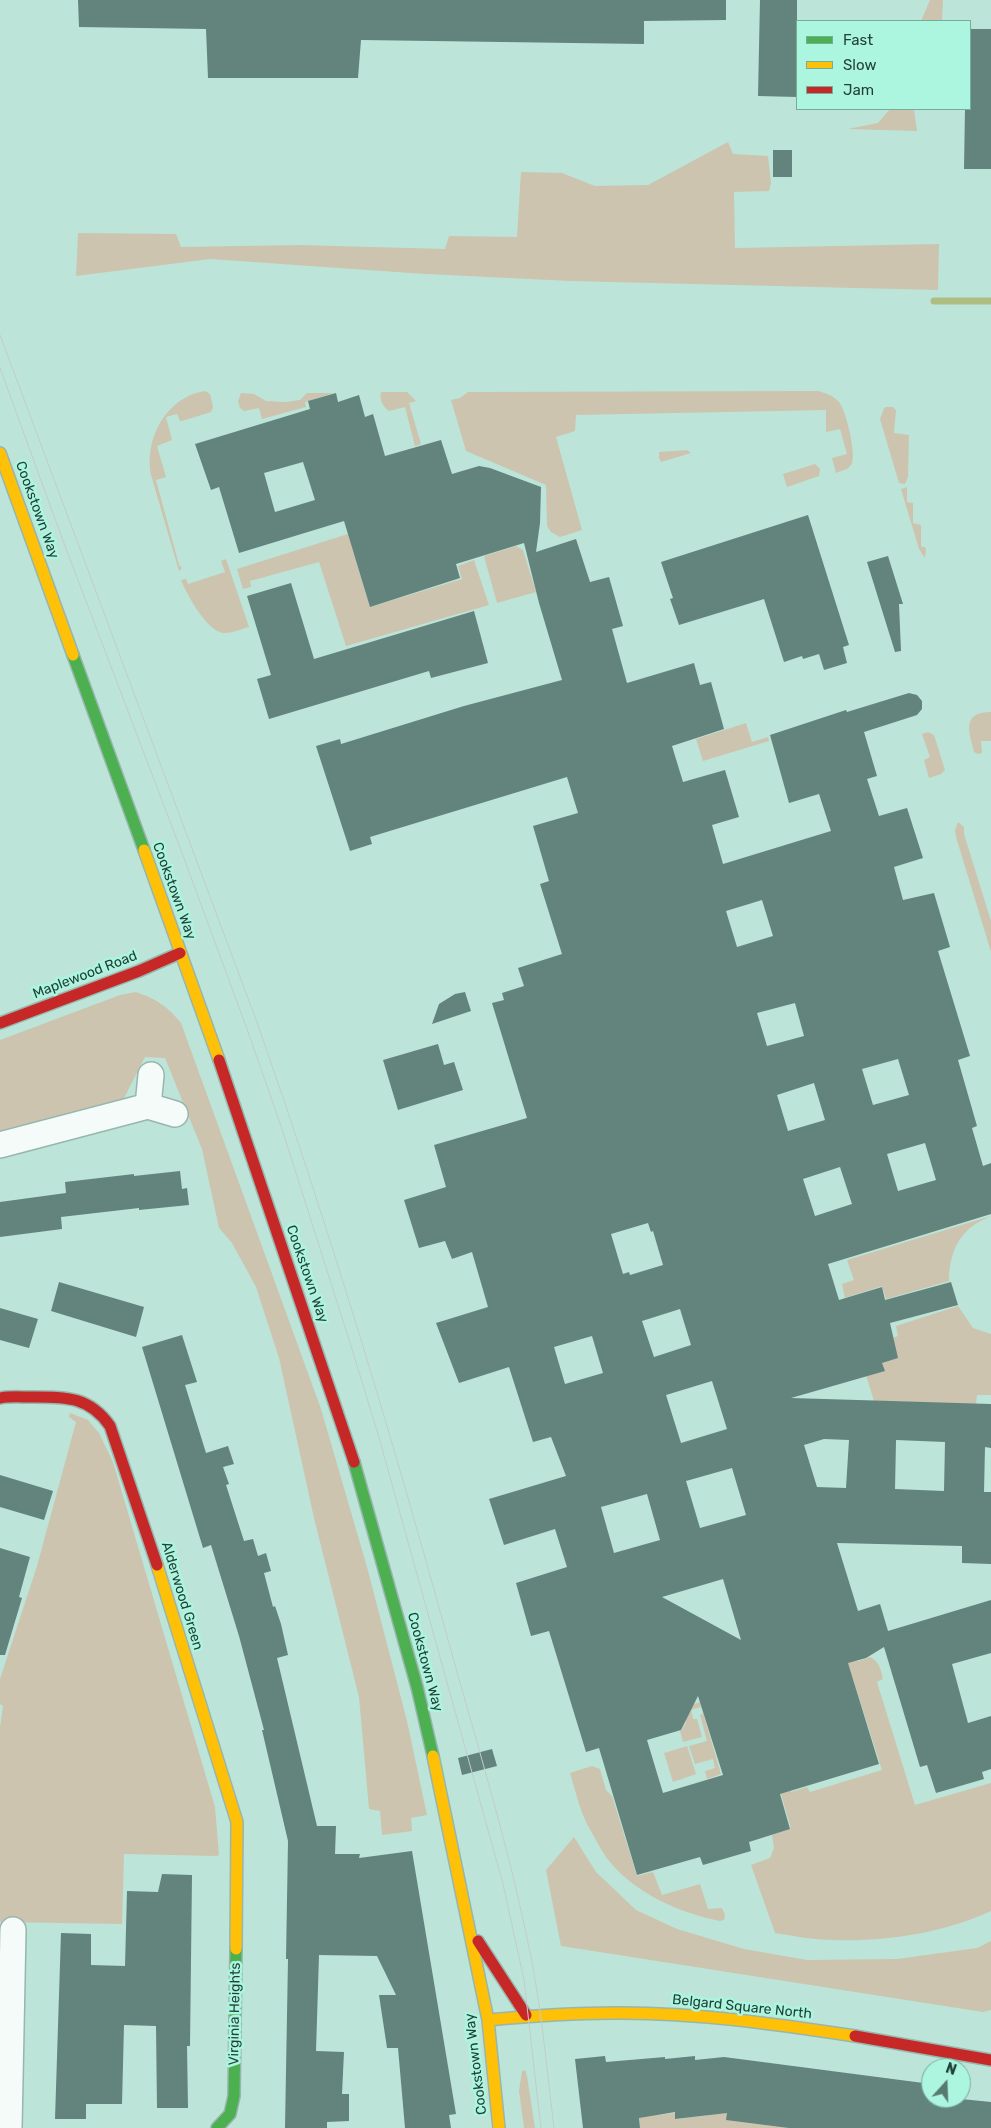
<!DOCTYPE html>
<style>
body{margin:0}
#map{position:relative;width:991px;height:2128px;overflow:hidden;background:#bde4d8;font-family:Rubik,sans-serif}
canvas{display:block}
.legend{position:absolute;left:796px;top:20px;width:175px;height:90px;box-sizing:border-box;background:#acf5de;border:1px solid #75ad9b;margin:0;padding:6px 9px;list-style:none;font-size:15px;color:#224037}
.legend li{display:flex;align-items:center;gap:10px;height:25px}
.legend b{width:25px;border:1px solid #75ad9b}
.north{position:absolute;left:921px;top:2058px;width:50px;height:50px;box-sizing:border-box;background:#acf5de;border:1px solid #75ad9b;border-radius:50%;rotate:20deg;font-size:14px;font-weight:700;line-height:20px;text-align:center;color:#224037}
.north::after{content:'';display:block;margin:auto;width:18px;height:22px;background:#58796f;clip-path:polygon(50% 0,100% 100%,50% 72%,0 100%)}
</style>
<div id="map">
<canvas width="991" height="2128"></canvas>
<ul class="legend">
<li><b style="height:6px;background:#4caf50"></b>Fast</li>
<li><b style="height:6px;background:#ffc107"></b>Slow</li>
<li><b style="height:6px;background:#c62828"></b>Jam</li>
</ul>
<div class="north">N</div>
</div>
<script>
const c = document.querySelector('canvas').getContext('2d');
c.lineJoin = 'round';
function paint(path, color) {
  c.fillStyle = color;
  c.fill(path, 'evenodd');
}
function stroke(path, color, width, dash) {
  c.strokeStyle = color;
  c.lineWidth = width;
  c.lineCap = dash ? 'butt' : 'round';
  c.setLineDash(dash || []);
  c.stroke(path);
}
function drawText(font, color, halo, rows, align = 'center') {
  c.font = font + ' Rubik,sans-serif';
  c.lineWidth = 5;
  c.setLineDash([]);
  c.textBaseline = 'middle';
  c.strokeStyle = halo;
  c.fillStyle = color;
  for (const [text, x, y, turn = 0] of rows) {
    c.save();
    c.translate(x, y);
    c.rotate((+turn || 0) * Math.PI / 180);
    c.textAlign = isNaN(turn) ? turn : align;
    if (halo) c.strokeText(text, 0, 0);
    c.fillText(text, 0, 0);
    c.restore();
  }
}
const green = new Path2D(`
 M930 0H943L942 21H921Z
 M890 109H914L917 131 848 129 878 123Z
 M728 142 733 154 768 156 771 183 769 191 734 192 735 248 939 244 938 290 571 281 425 274 210 259 76 276 78 233 176 234 181 247 300 245 445 249 449 236 517 237 521 172 562 173 595 186 648 185Z
 M205 391 210 394 213 407 211 412 182 421H180L177 414 166 417 172 440 157 446 166 477 156 480 179 565 182 568 179 571 151 475C144 439 166 397 205 391Z
 M818 391C826 393 834 396 839 402 846 410 856 453 852 463 849 470 843 470 836 473L832 458 847 454 840 429 826 432V410L576 415 575 431 556 437 582 530 560 537 551 532 547 526 546 485 466 451 451 400 460 398 468 392Z
 M381 392H407L416 401 409 403 421 444 415 446 405 407 389 411C383 407 379 399 381 392Z
 M241 393 254 394 266 401 286 402 300 400 307 393H334L305 402 306 407 262 419 259 408 244 411 240 408 238 401Z
 M886 407H893L896 410 894 433 909 435 908 477 905 484 899 483 880 419 884 408Z
 M687 450 691 453 661 462 659 458V452Z
 M815 464 820 469 819 476 787 487 783 474Z
 M907 487V502L913 503V523L921 525V546L926 548 925 558 919 549 901 489Z
 M348 534 370 607 462 579 458 566 474 560 489 605 346 646 319 562 250 581 251 587 243 589 237 569Z
 M516 546 523 550 536 592 497 603 484 556Z
 M226 559 249 627C241 629 233 633 225 633 208 634 186 593 181 580L186 579 188 584 225 572 221 561Z
 M991 712V741H981L982 753 978 754 974 752C969 732 961 712 991 712Z
 M746 723 752 742 768 737 769 741 703 761 696 739Z
 M928 732 934 735 945 770 941 774 929 778 924 760 930 757 922 734Z
 M958 822 964 827V834L991 921V952L956 837 955 830Z
 M136 992C158 1000 167 1006 181 1023L321 1409 367 1567 407 1721 427 1815 411 1818 412 1831 382 1835 380 1811 369 1809 359 1697 314 1518 279 1358 256 1287 232 1243 219 1228 202 1149 165 1058 145 1057 123 1100 117 1103 0 1132V1040L120 995Z
 M991 1216C987 1218 982 1220 977 1223 956 1236 949 1258 949 1281L886 1299 882 1286 845 1298 842 1284 854 1280 847 1260Z
 M958 1306 973 1328 991 1334V1395H977L976 1404 874 1401 858 1349 898 1336 896 1326Z
 M70 1413 88 1420 99 1433 113 1462 215 1807 219 1855 217 1856 124 1854 122 1924 0 1922V1727L3 1706 0 1704V1679L37 1566 76 1422 69 1417Z
 M870 1657C879 1661 881 1670 883 1679L877 1682 915 1805 991 1783V1911C943 1933 886 1942 832 1940 813 1940 794 1936 775 1933L751 1865 770 1858 774 1848 772 1835 791 1828 747 1680 761 1693 791 1792 807 1787 810 1792 882 1770 849 1667 808 1662 859 1661Z
 M700 1702 701 1707 691 1710 693 1719H697L702 1737 683 1742 680 1731 682 1730 686 1722 683 1710 685 1707Z
 M703 1713 721 1774 707 1779 705 1771 715 1768 713 1759 695 1764 689 1746 707 1741 700 1715Z
 M687 1746 696 1774 673 1782 664 1753Z
 M592 1766 600 1769 606 1790 612 1796 637 1876 653 1872 662 1895 700 1884 708 1909 722 1908 725 1915 724 1920 720 1921C679 1913 632 1892 606 1857 599 1847 593 1834 587 1824 579 1808 575 1789 570 1773Z
 M574 1837 596 1872 636 1910 677 1929 744 1949 807 1960 897 1959 977 1948 991 1941V2010L983 2012 561 1946 546 1870Z
 M525 2070 527 2076 535 2128H524L519 2091 522 2071Z
 M656 2103 657 2115 675 2113 676 2119 710 2115 718 2108 789 2128H640L639 2113Z`);
const stream = new Path2D(`
 M934 301H991`);
const building = new Path2D(`
 M78 0H726V20L644 21V44L361 40 358 78H208L206 29 79 27Z
 M760 0H797V97L758 96Z
 M970 29H991V169H964L965 109H970Z
 M773 150H792V177H773Z
 M336 393 338 402 359 395 365 417 373 414 385 456 441 440 452 474 479 466 490 468 541 487 540 523 536 552 576 539 590 582 609 577 623 626 612 629 627 683 694 663 700 685 711 682 724 729 672 746 683 782 725 770 739 817 712 825 723 864 831 831 819 794 789 803 770 735 846 710 847 712 909 693 917 695 922 701V709L917 715 864 732 877 776 867 779 879 816 907 808 923 858 894 867 903 900 934 893 950 947 938 951 970 1056 958 1060 977 1126 972 1128 983 1166 991 1163V1214L828 1264 839 1300 882 1287 885 1300 951 1282 958 1305 890 1323 898 1358 882 1363 885 1371 791 1398 991 1404V1448L985 1447 984 1492H991V1564L962 1563V1546L837 1543 858 1611 880 1604 888 1631 991 1600V1653L952 1664 968 1723 991 1716V1769L982 1772 984 1779 936 1793 927 1765 920 1767 884 1647 866 1658 848 1663 879 1764 780 1794 790 1829 749 1842 751 1851 703 1865 700 1857 637 1875 599 1748 586 1752 549 1631 531 1636 516 1583 567 1567 555 1529 504 1545 489 1499 566 1476 551 1437 533 1442 509 1367 459 1383 436 1323 488 1307 472 1252 452 1259 445 1241 419 1248 404 1200 446 1187 434 1145 527 1118 492 1003 504 1000 502 993 524 986 518 968 562 954 540 884 549 881 533 826 578 813 567 777 370 837 372 844 350 851 316 746 340 739 341 744 464 706 562 680 539 603 524 543 456 564 460 578 370 607 344 521 239 553 219 487 211 490 195 444 310 409 308 401ZM303 462 315 500 275 512 264 473ZM762 900 773 936 737 947 726 911ZM795 1003 804 1036 767 1046 757 1013ZM898 1059 909 1095 873 1105 862 1069ZM814 1083 825 1120 788 1131 777 1095ZM925 1143 936 1180 898 1191 887 1154ZM840 1167 852 1204 815 1216 803 1179ZM648 1223 651 1232 653 1231 663 1265 630 1275 629 1272 623 1274 611 1234ZM680 1309 691 1345 654 1357 642 1321ZM592 1336 603 1373 565 1384 554 1347ZM712 1381 727 1429 681 1443 666 1395ZM824 1439 849 1440 846 1488 817 1487 804 1445ZM896 1440 945 1442 944 1491 895 1489ZM732 1468 746 1515 700 1528 686 1481ZM647 1494 660 1540 614 1553 601 1507ZM723 1579 741 1640 662 1597ZM698 1696 723 1775 663 1793 647 1740 681 1730Z
 M808 515 849 645 843 647 847 663 824 670 819 654 803 659 802 656 784 662 764 599 679 625 670 599 673 598 661 562Z
 M888 556 903 604H899L901 651 895 652 867 562Z
 M291 583 314 659 474 611 488 663 431 678 429 671 269 719 257 679 271 675 247 596Z
 M465 992 471 1011 432 1024 439 1004 455 994Z
 M438 1044 444 1065 454 1062 463 1090 398 1110 383 1060Z
 M180 1171 182 1189 187 1188 189 1205 139 1210V1208L61 1217 62 1229 0 1237V1202L66 1193 65 1182 134 1174V1176Z
 M59 1282 144 1307 136 1337 51 1311Z
 M0 1308 38 1319 29 1348 0 1340Z
 M182 1335 197 1382 185 1385 206 1453 228 1446 234 1464 223 1467 229 1484 226 1485 244 1541 253 1539 258 1556 266 1553 271 1571 264 1573 273 1607 275 1606 281 1624 288 1655 277 1658 317 1826H336L335 1854H360L359 1858 412 1851 456 2114 449 2115 451 2128H405L398 2048H387L379 1995H396L377 1956 319 1955 316 2051 344 2052 342 2094H349V2121L327 2122V2128H285L288 1959H286L288 1841 262 1730H264L239 1636 211 1545 203 1548 142 1347Z
 M0 1475 53 1491 44 1520 0 1507Z
 M0 1548 30 1557 19 1597 22 1598 5 1655H0Z
 M492 1749 497 1766 462 1775 458 1758Z
 M162 1874 192 1875 190 2046H187L188 2108H157L156 2026 124 2025 122 2104H86V2119H55L61 1933 91 1934V1965L125 1966 127 1891 158 1892Z
 M605 2056 606 2062 665 2057V2059L695 2056V2060L724 2057 931 2084V2098H961V2093V2099L991 2102V2128H789L726 2120 727 2113 675 2119V2112L639 2118 640 2128H583L575 2059Z`);
const street = new Path2D(`
 M148 1106 175 1114
 M0 1145 148 1106 151 1075
 M9 2128 13 1930`);
const fast = new Path2D(`
 M73 655 144 850
 M354 1462 417 1687 433 1756
 M217 2128 230 2114 234 2096 236 1949`);
const slow = new Path2D(`
 M0 453 73 655
 M144 850 219 1060
 M157 1565 237 1822 236 1949
 M433 1756 488 2020 499 2128
 M488 2020C530 2016 571 2013 613 2013 694 2012 775 2024 855 2036`);
const jam = new Path2D(`
 M0 1023 139 971 180 953
 M219 1060 354 1462
 M0 1398C10 1396 21 1397 31 1397 65 1397 89 1396 110 1426L157 1565
 M478 1941 526 2015
 M855 2036 991 2060`);
const tram = new Path2D(`
 M0 335 258 1025C328 1225 389 1426 445 1629 475 1738 509 1846 531 1957 542 2013 547 2071 554 2128
 M0 368 62 538 182 853 247 1029 281 1126 351 1346 378 1434 503 1884 524 1980 541 2128`);
const streetNames = [
 ["Cookstown Way",37,510,70],
 ["Cookstown Way",174,891,70],
 ["Maplewood Road",85,975,-21],
 ["Cookstown Way",307,1274,71],
 ["Alderwood Green",182,1596,73],
 ["Cookstown Way",425,1662,75],
 ["Belgard Square North",742,2007,6],
 ["Virginia Heights",235,2014,-89],
 ["Cookstown Way",476,2064,-97]
];
paint(green, '#ccc4af');
stroke(stream, '#aebe83', 7);
paint(building, '#63837d');
stroke(street, '#97b6ad', 28);
stroke(fast, '#97b6ad', 14);
stroke(slow, '#97b6ad', 14);
stroke(jam, '#97b6ad', 14);
stroke(street, '#f5fbf9', 25);
stroke(fast, '#4caf50', 11);
stroke(slow, '#ffc107', 11);
stroke(jam, '#c62828', 11);
stroke(tram, '#c1cdca', 1);
drawText('14px', '#224037', '#acf5de', streetNames);
</script>
